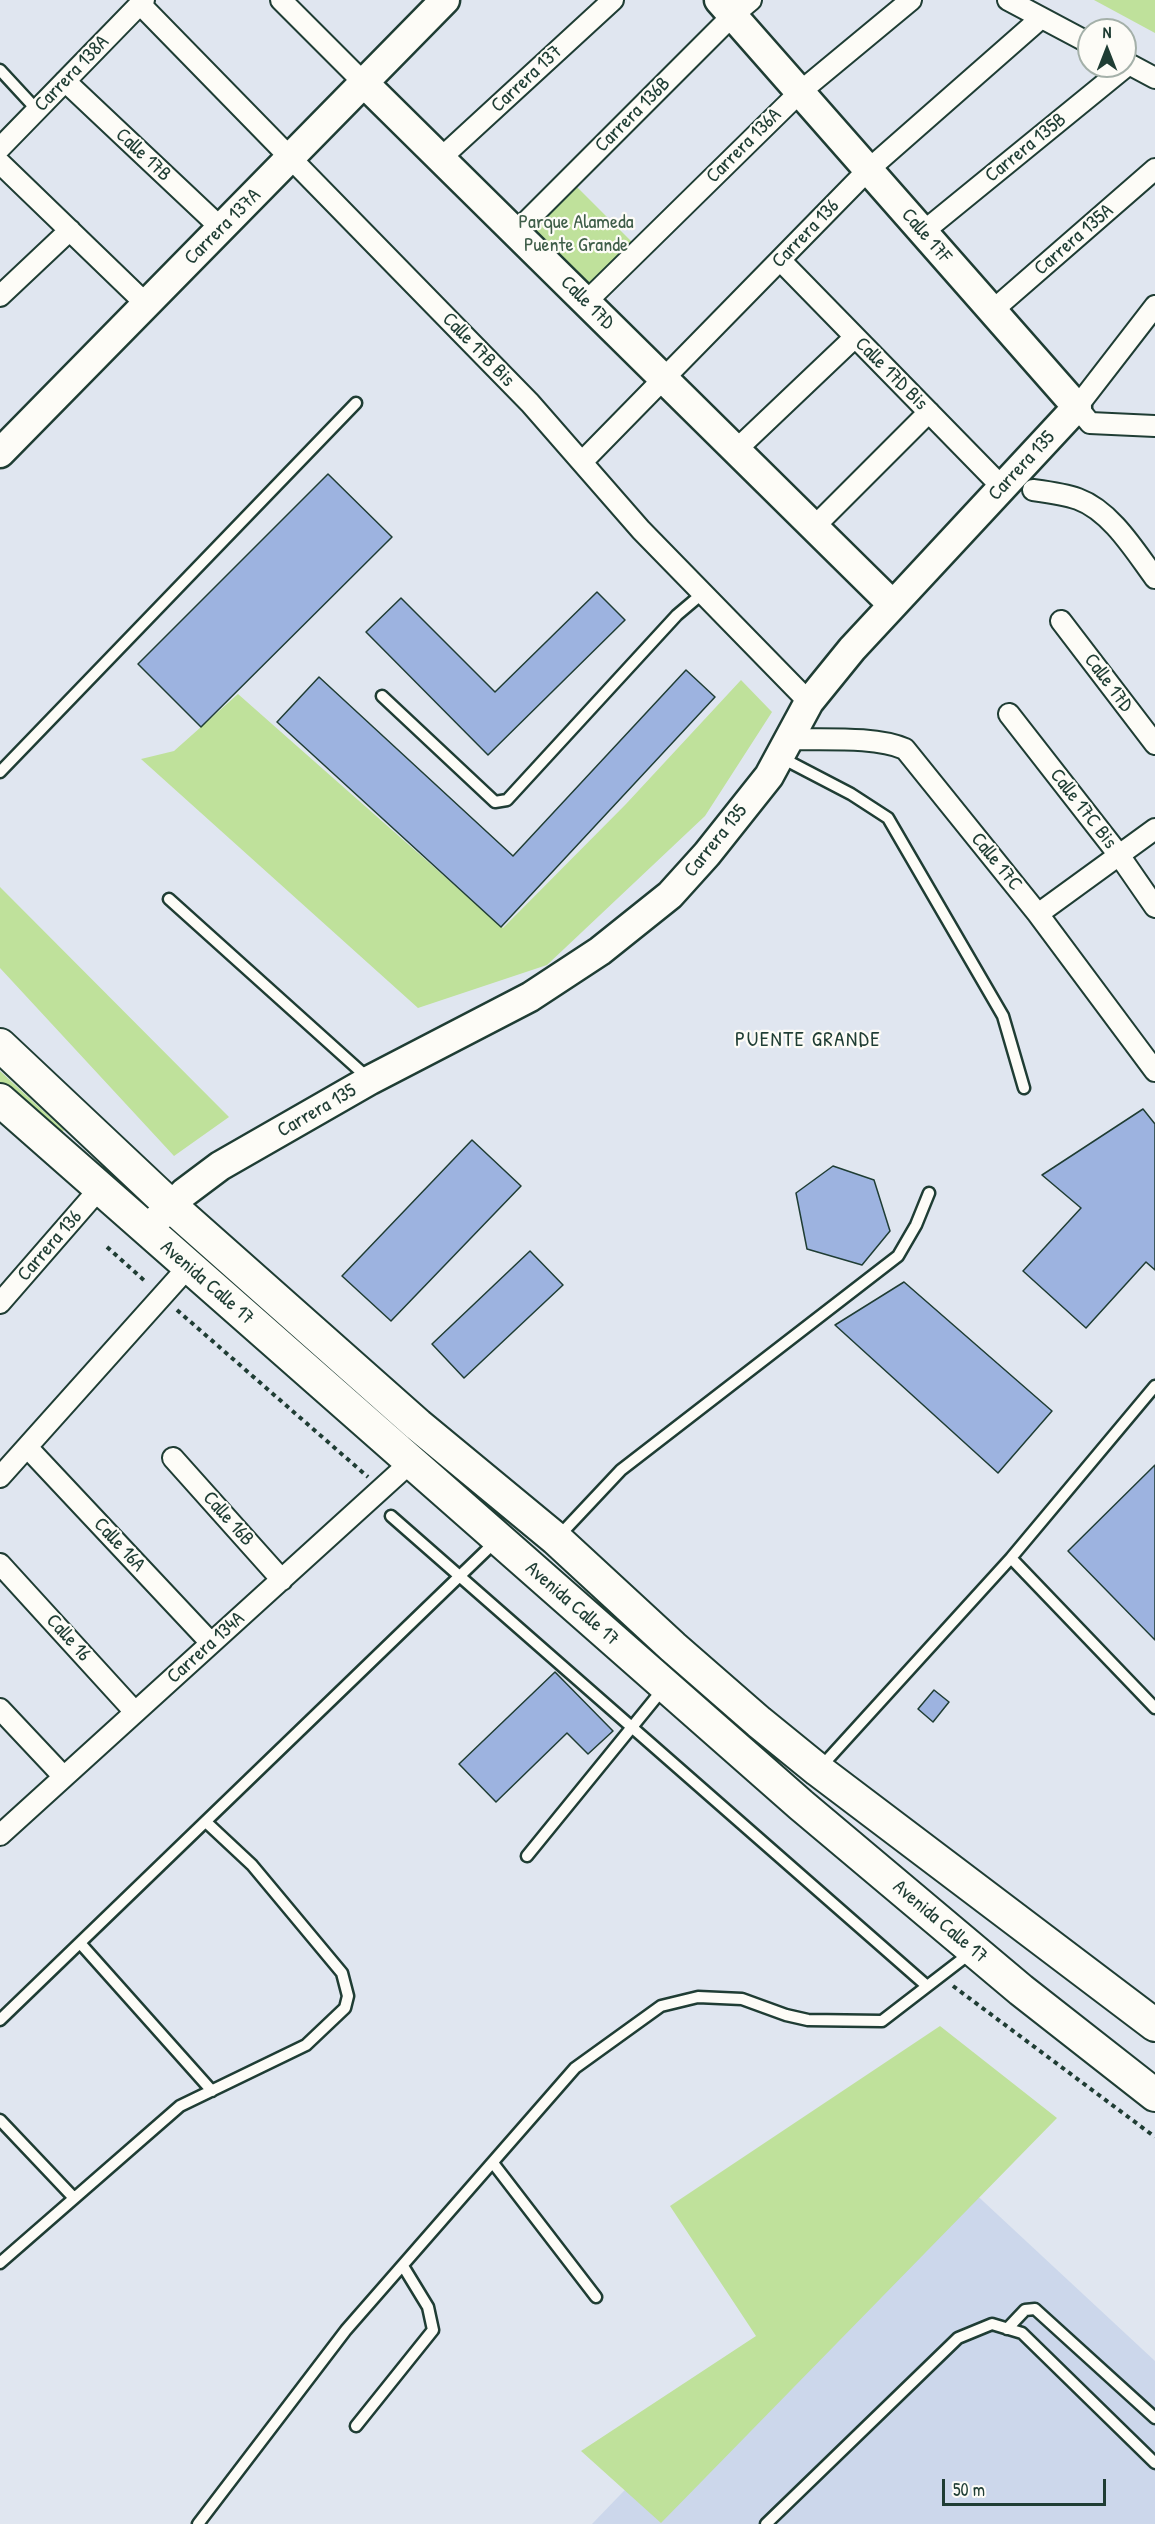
<!DOCTYPE html>
<style>
body{margin:0}
#map{position:relative;width:1155px;height:2524px;overflow:hidden;background:#e0e6f0;font-family:"Patrick Hand",sans-serif}
canvas{display:block}
.north{position:absolute;left:1077px;top:18px;width:60px;height:60px;box-sizing:border-box;background:#fdfcf7;border:2px solid #a4b0a9;border-radius:50%;rotate:0deg;font-size:16px;font-weight:700;line-height:24px;text-align:center;color:#1f3d34}
.north::after{content:'';display:block;margin:auto;width:21px;height:27px;background:#1f3d34;clip-path:polygon(50% 0,100% 100%,50% 72%,0 100%)}
.scale{position:absolute;left:942px;top:2479px;width:164px;height:27px;box-sizing:border-box;border:3px solid #1f3d34;border-top:0;padding-left:8px;font-size:18px;line-height:21px;white-space:nowrap;color:#1f3d34;-webkit-text-stroke:4px #fdfcf7;paint-order:stroke}
</style>
<div id="map">
<canvas width="1155" height="2524"></canvas>
<div class="north">N</div>
<div class="scale">50 m</div>
</div>
<script>
const c = document.querySelector('canvas').getContext('2d');
c.lineJoin = 'round';
function paint(path, color) {
  c.fillStyle = color;
  c.fill(path, 'evenodd');
}
function stroke(path, color, width, dash) {
  c.strokeStyle = color;
  c.lineWidth = width;
  c.lineCap = dash ? 'butt' : 'round';
  c.setLineDash(dash || []);
  c.stroke(path);
}
function drawText(font, color, halo, rows, align = 'center') {
  c.font = font + ' "Patrick Hand",sans-serif';
  c.lineWidth = 4.5;
  c.setLineDash([]);
  c.textBaseline = 'middle';
  c.strokeStyle = halo;
  c.fillStyle = color;
  for (const [text, x, y, turn = 0] of rows) {
    c.save();
    c.translate(x, y);
    c.rotate((+turn || 0) * Math.PI / 180);
    c.textAlign = isNaN(turn) ? turn : align;
    if (halo) c.strokeText(text, 0, 0);
    c.fillText(text, 0, 0);
    c.restore();
  }
}
const built = new Path2D(`
 M941 2162 1155 2361V2524H592Z`);
const green = new Path2D(`
 M1094 0H1155V33Z
 M575 185 635 245 587 293 527 234Z
 M741 680 772 712 705 816 547 965 418 1008 141 759 174 751 238 694 503 928 626 804Z
 M0 887 229 1117 174 1156 0 968Z
 M0 1071 64 1130 58 1138 0 1088Z
 M940 2026 1057 2118 661 2523 581 2451 756 2336 670 2206Z`);
const building = new Path2D(`
 M328 474 392 537 201 727 138 664Z
 M597 592 625 620 488 755 366 632 401 598 495 692Z
 M686 670 715 697 501 927 277 722 319 677 513 856Z
 M1143 1109 1155 1124V1270L1146 1262 1086 1328 1023 1271 1081 1208 1042 1175Z
 M472 1140 521 1186 391 1321 342 1276Z
 M833 1166 874 1180 890 1231 862 1265 807 1249 796 1193Z
 M530 1251 563 1285 464 1378 432 1344Z
 M904 1282 1052 1411 998 1473 835 1325Z
 M1155 1465V1640L1068 1551Z
 M555 1672 613 1731 588 1754 567 1733 496 1802 459 1764Z
 M934 1690 949 1702 933 1722 918 1709Z`);
const path = new Path2D(`
 M107 1247 147 1283
 M177 1310 368 1477
 M953 1986 1155 2137`);
const lane = new Path2D(`
 M0 70 37 110
 M382 696 495 802 507 800 677 615 703 593
 M780 757 851 794 888 818 1003 1016 1024 1088
 M0 772 356 403
 M169 899 368 1078
 M391 1516 927 1986
 M558 1537 621 1470 898 1256 916 1225 929 1193
 M1011 1558 1155 1708
 M819 1769 1011 1558 1155 1386
 M527 1856 663 1689
 M80 1943 212 2091
 M0 2020 496 1541
 M0 2120 74 2198
 M493 2163 596 2297
 M0 2263 180 2106 306 2045 345 2008 348 1996 342 1973 252 1865 206 1822
 M1007 2329 1025 2310 1035 2309 1155 2418
 M356 2426 433 2330 428 2307 403 2266
 M198 2524 346 2330 575 2068 661 2006 698 1997 742 1999 786 2015 808 2020 882 2021 973 1951
 M766 2524 958 2338 992 2324 1022 2333 1155 2463`);
const street = new Path2D(`
 M281 0 364 83
 M1008 0 1089 43
 M140 4 530 403 641 530 809 702
 M1125 62 1155 78
 M65 81 221 228
 M0 148 144 0
 M441 158 613 0
 M0 163 146 304
 M516 232 733 15 751 0
 M923 232 1129 64
 M780 260 1002 487
 M0 296 70 230
 M586 302 800 92 911 0
 M1155 306 1077 407 1090 423 1155 426
 M992 311 1155 169
 M736 450 855 337
 M582 462 868 170 1041 18
 M1033 490C1048 492 1064 494 1078 499 1111 511 1135 551 1155 578
 M814 527 929 412
 M1061 621 1155 744
 M1009 714 1119 855 1155 907
 M789 739C822 740 876 736 905 749L1038 914 1155 1071
 M1038 914 1155 829
 M0 1303 100 1188
 M27 1447 211 1643
 M173 1458 282 1580
 M0 1477 189 1266
 M0 1564 135 1712
 M0 1709 64 1777
 M0 1835 412 1461`);
const secondary = new Path2D(`
 M364 83 893 605
 M0 453 445 0
 M146 1230 184 1193 220 1166 370 1080 530 997 600 951 670 895 707 854 769 776 809 702 852 649 1077 407 719 0`);
const primary = new Path2D(`
 M0 1045 171 1206 418 1425 556 1539 673 1647 759 1722 818 1770 1155 2025
 M0 1100 801 1805 1021 1990 1155 2095`);
const streetNames = [
 ["Carrera 138A",72,74,-46],
 ["Carrera 137",527,79,-43],
 ["Carrera 136B",633,115,-45],
 ["Carrera 136A",744,146,-45],
 ["Carrera 135B",1026,148,-39],
 ["Calle 17B",143,155,43],
 ["Carrera 137A",223,227,-45],
 ["Carrera 136",806,234,-46],
 ["Calle 17F",926,236,49],
 ["Carrera 135A",1074,240,-41],
 ["Calle 17D",587,303,45],
 ["Calle 17B Bis",478,350,46],
 ["Calle 17D Bis",891,374,45],
 ["Carrera 135",1022,466,-47],
 ["Calle 17D",1108,683,53],
 ["Calle 17C Bis",1083,809,52],
 ["Carrera 135",716,841,-51],
 ["Calle 17C",996,862,51],
 ["Carrera 135",317,1111,-30],
 ["Carrera 136",50,1246,-49],
 ["Avenida Calle 17",207,1283,41],
 ["Calle 16B",228,1519,48],
 ["Calle 16A",119,1545,47],
 ["Avenida Calle 17",572,1604,41],
 ["Calle 16",68,1638,48],
 ["Carrera 134A",206,1648,-42],
 ["Avenida Calle 17",940,1922,40]
];
const parkNames = [
 ["Parque Alameda",576,223],
 ["Puente Grande",576,246]
];
const neighbourhoodNames = [
 ["PUENTE GRANDE",808,1040]
];
paint(built, '#ccd7eb');
paint(green, '#bfe19b');
paint(building, '#9db3e0');
stroke(building, '#1f3d34', 1.5);
stroke(lane, '#1f3d34', 15);
stroke(street, '#1f3d34', 24);
stroke(secondary, '#1f3d34', 33);
stroke(primary, '#1f3d34', 36);
stroke(path, '#1f3d34', 4, [4.5, 4.5]);
stroke(lane, '#fdfcf7', 10);
stroke(street, '#fdfcf7', 20);
stroke(secondary, '#fdfcf7', 28);
stroke(primary, '#fdfcf7', 32);
drawText('20px', '#1f3d34', '#fdfcf7', streetNames);
drawText('20px', '#3f5e49', '#fdfcf7', parkNames);
c.letterSpacing = '1.5px';
drawText('21px', '#1f3d34', '#fdfcf7', neighbourhoodNames);
c.letterSpacing = '0px';
</script>
